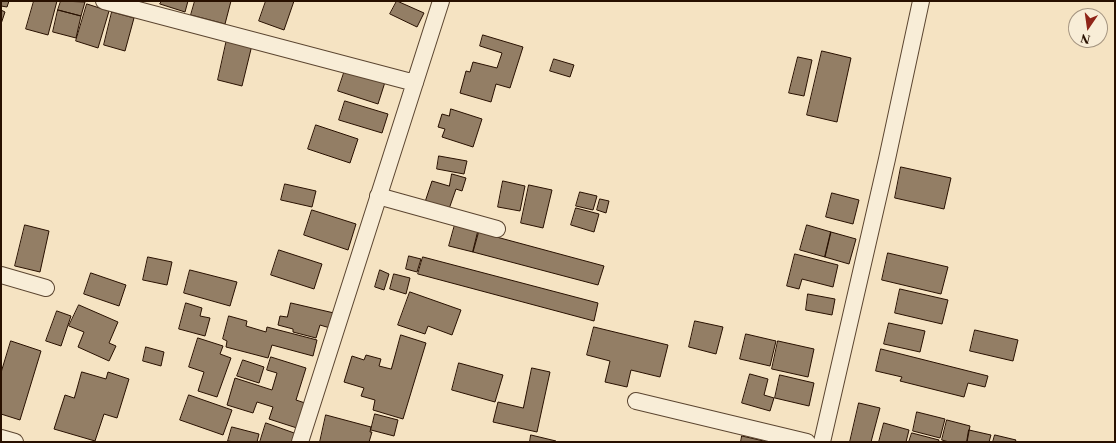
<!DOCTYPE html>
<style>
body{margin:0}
#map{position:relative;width:1116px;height:443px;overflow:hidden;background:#f5e3c2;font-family:"Libre Caslon Text",serif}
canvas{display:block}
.frame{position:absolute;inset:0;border:2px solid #281000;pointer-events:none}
.north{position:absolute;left:1068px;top:8px;width:40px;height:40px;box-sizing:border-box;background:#f8edd7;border:1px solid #a59581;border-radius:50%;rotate:193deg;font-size:11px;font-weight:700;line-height:16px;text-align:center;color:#281000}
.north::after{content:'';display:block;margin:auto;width:14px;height:18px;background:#8f2418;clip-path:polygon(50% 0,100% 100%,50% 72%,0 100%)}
</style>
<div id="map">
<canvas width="1116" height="443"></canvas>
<div class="frame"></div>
<div class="north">N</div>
</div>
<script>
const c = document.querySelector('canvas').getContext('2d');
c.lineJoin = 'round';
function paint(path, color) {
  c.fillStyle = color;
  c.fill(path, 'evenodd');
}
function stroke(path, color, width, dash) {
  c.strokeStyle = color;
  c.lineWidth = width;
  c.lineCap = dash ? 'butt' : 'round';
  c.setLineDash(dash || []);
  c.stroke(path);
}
const building = new Path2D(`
 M1 1H9L7 7 1 6Z
 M34 1H57L48 35 26 29Z
 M61 1 85 2 81 16 58 10Z
 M162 1H188L185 12 160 4Z
 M195 1H231L225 24 191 15Z
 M266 1H294L284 30 259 21Z
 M397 1 424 13 417 27 390 14Z
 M87 4 109 11 98 48 76 41Z
 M1 10 5 12 1 24Z
 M58 10 81 16 76 38 53 32Z
 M112 12 134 18 125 51 104 45Z
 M483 35 523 47 510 88 496 84 491 102 460 93 466 71 470 72 473 62 497 68 502 53 480 46Z
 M227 39 252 45 242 86 218 80Z
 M822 51 851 58 837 122 807 115Z
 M798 57 812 60 804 96 789 93Z
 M554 59 574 65 570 77 550 71Z
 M346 67 386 79 378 104 338 91Z
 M345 101 388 114 382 133 339 120Z
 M451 109 482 119 473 147 442 137 445 129 438 127 442 114 449 116Z
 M316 125 358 139 350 163 308 149Z
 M439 156 467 161 464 174 437 169Z
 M901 167 951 178 944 209 895 198Z
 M452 174 466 178 462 191 456 189 449 209 425 202 432 181 449 186Z
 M503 181 525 186 520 211 498 207Z
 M285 184 316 191 312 207 281 200Z
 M529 185 552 190 543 228 521 223Z
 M580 192 597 196 593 210 576 206Z
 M832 193 859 200 853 224 826 217Z
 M600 199 609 201 606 213 597 210Z
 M576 208 599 214 594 232 571 225Z
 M312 210 356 224 348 250 304 235Z
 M456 221 480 227 473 252 449 246Z
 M25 225 49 231 40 272 15 266Z
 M807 225 831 232 825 257 800 250Z
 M478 232 604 266 598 285 473 252Z
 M831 232 856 239 849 264 825 257Z
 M279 250 322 264 314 289 271 275Z
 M888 253 948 267 941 294 882 280Z
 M795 254 838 265 833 287 802 279 799 289 787 286Z
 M409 256 421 259 417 272 406 269Z
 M148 257 172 262 167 285 143 280Z
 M423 257 598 303 594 321 418 274Z
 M190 270 237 282 230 306 184 293Z
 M380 270 389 274 384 290 375 287Z
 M91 273 126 285 119 306 84 294Z
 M394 274 410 278 406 294 390 289Z
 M900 289 948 300 942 324 895 313Z
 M410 292 461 310 452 335 428 326 425 334 398 325Z
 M808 294 835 299 832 315 806 310Z
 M186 303 202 308 200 316 210 318 205 336 179 329Z
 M291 303 334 313 330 328 320 325 316 338 293 332V329L278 325 280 316 287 317Z
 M79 305 118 322 109 343 116 346 109 361 78 347 84 332 69 326Z
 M57 311 71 316 61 346 46 341Z
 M229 316 247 321 246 326 266 332 267 327 317 340 313 356 272 345 268 358 226 347 227 341 223 339Z
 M695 321 723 327 716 354 689 347Z
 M889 323 925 331 920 352 884 344Z
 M594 327 668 345 660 377 631 370 627 387 605 382 610 361 587 355Z
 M975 330 1018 340 1013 361 970 351Z
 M746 334 776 341 770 366 740 359Z
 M401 335 426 343 403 419 373 410 375 400 361 396 364 388 344 382 352 356 364 360 366 355 381 359 379 366 391 369Z
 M198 338 223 346 220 354 231 358 217 397 198 391 204 372 189 367Z
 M11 341 41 351 20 420 1 414V373Z
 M778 341 814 349 808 377 772 369Z
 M146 347 164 352 161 366 143 361Z
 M881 349 988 376 985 387 968 383 964 397 900 381 902 377 876 371Z
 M271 357 306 368 296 400 308 404 300 429 269 419 273 407 257 402 253 413 227 405 235 378 272 390 277 373 267 370Z
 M243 360 264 367 259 383 237 376Z
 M459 363 503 375 495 402 452 390Z
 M532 368 550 372 537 432 493 422 498 402 523 408Z
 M82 372 106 379 108 372 129 379 117 418 104 414 95 441 54 429 65 395 74 398Z
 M750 374 768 379 764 395 774 398 770 411 742 403Z
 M780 375 814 383 809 406 775 398Z
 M189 395 232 410 223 435 180 420Z
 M859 403 880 408 871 442H850Z
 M917 412 945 419 940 438 913 431Z
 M375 414 398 420 394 436 371 430Z
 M326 415 371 427 370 432H372L369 442H320Z
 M947 420 970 426 967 442H949L942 440Z
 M266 423 297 434 294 442H260Z
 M884 423 909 430 906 442H879Z
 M232 427 259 434 257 442H234L228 441Z
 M969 430 991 435 989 442H967Z
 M912 433 939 440 938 442H909Z
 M531 435 556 441 555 442H530Z
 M995 435 1016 440 1015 442H993Z
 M742 436 768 442H741Z`);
const street = new Path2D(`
 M104 1 415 83
 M378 196 497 229
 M1 275 46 288
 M636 401 807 442
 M1 438 15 442
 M300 442 441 1
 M822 442 887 159 921 1`);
paint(building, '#937e65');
stroke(building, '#281000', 1);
stroke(street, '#5b4530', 18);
stroke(street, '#f8edd7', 16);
</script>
